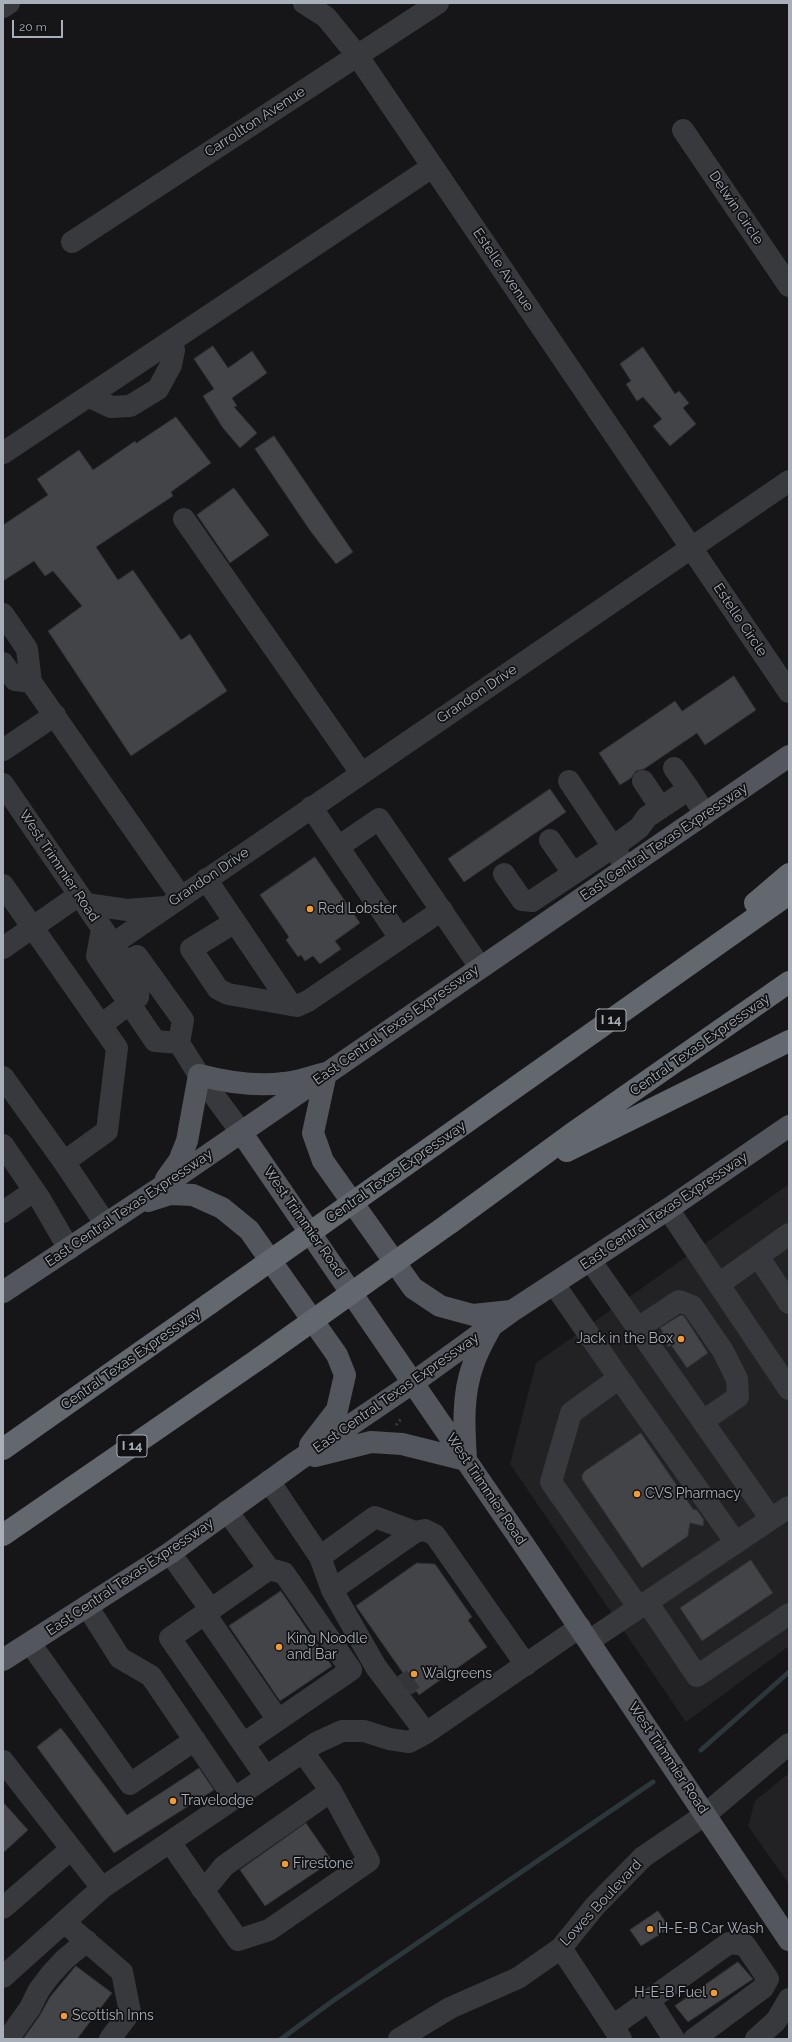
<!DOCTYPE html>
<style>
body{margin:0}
#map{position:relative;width:792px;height:2042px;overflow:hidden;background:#161618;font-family:Raleway,sans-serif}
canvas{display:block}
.frame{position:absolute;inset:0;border:4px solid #a8afb8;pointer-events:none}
.scale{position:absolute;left:12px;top:20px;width:51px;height:18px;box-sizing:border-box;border:2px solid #a8afb8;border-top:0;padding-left:5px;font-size:12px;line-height:14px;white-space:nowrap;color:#a8afb8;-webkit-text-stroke:3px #111113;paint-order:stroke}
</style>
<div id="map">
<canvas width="792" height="2042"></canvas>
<div class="frame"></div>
<div class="scale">20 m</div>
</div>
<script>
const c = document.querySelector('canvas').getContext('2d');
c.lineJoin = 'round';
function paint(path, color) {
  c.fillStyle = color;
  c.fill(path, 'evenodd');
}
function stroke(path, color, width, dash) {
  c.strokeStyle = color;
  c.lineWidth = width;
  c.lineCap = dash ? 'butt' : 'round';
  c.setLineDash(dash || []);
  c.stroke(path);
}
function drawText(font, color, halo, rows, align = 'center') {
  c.font = font + ' Raleway,sans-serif';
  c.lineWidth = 3.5;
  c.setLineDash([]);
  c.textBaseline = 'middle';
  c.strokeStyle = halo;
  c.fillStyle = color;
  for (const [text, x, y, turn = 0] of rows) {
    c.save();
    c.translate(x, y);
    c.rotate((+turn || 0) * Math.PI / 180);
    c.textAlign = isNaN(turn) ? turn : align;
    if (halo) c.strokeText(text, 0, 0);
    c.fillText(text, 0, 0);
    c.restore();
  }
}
const built = new Path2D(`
 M789 1184V1646L686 1722 510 1464 536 1363Z
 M789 1773V1884L748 1826 755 1801Z`);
const stream = new Path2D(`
 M701 1750 789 1672
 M281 2039 334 2000 653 1782`);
const building = new Path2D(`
 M213 346 228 368 252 351 267 373 232 398 237 406 234 407 257 433 240 448 223 428 203 396 214 389 194 359Z
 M643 347 675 394 679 391 689 403 683 408 696 424 670 446 653 426 662 419 643 397 637 401 626 384 631 381 620 364Z
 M176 417 211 463 171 492 173 496 96 547 118 580 133 570 181 640 190 634 227 691 131 756 48 631 82 606 53 571 45 576 34 561 3 581V525L48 495 37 479 79 450 93 470 135 441 136 443Z
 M274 436 353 552 336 564 311 532 255 449Z
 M234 488 269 535 230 563 197 515Z
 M734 676 756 710 705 745 697 733 644 769 636 771 631 778 620 785 599 753 675 701 682 711Z
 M550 789 566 812 464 882 448 859Z
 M315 857 360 923 335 941 341 949 320 964 313 956 305 961 301 955 298 957 286 940 289 937 260 895Z
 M681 1315 684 1316 708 1353 687 1368 671 1345 668 1347 659 1334 663 1332 660 1328Z
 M641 1433 693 1509 697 1510 704 1520 703 1526 690 1523 688 1536 642 1568 582 1479V1475L585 1471Z
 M751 1560 773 1593 702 1641 680 1608Z
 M417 1563 435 1564 472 1617 468 1620 487 1647 419 1695 416 1691 412 1694 398 1676 403 1673 356 1606Z
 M281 1591 332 1666 280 1701 229 1626Z
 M61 1728 127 1815 199 1768 214 1790 114 1853 37 1747Z
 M3 1802 28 1830 3 1853Z
 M306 1823 332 1861 265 1906 240 1870Z
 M658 1911 670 1928 641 1946 630 1930Z
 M738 1962 753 1979 688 2022 675 2006Z
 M76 1966 112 1993 77 2039H23L40 2015 50 1997Z`);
const minorTunnel = new Path2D(`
 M398 1677 411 1694`);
const path = new Path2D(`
 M396 1425 401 1419`);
const minor = new Path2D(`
 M304 3 326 17 357 55 789 692
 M3 7 9 3
 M683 130 789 286
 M72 242 438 3
 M88 396 111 407 130 406 158 389 171 365 174 350 168 343
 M3 453 432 167
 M184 519 361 773
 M3 614 27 649 31 682 181 897
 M3 663 15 680 31 682
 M3 750 55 715
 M674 768 689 789
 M569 781 621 859
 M643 781 661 808
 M3 784 139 982 138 997 101 1025
 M311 807 400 938
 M550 840 573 873
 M338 847 379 819 480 967
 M504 874 522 900 532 901 613 847 639 828 647 817 689 789 705 814
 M206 879 291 1005
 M3 885 117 1048 107 1131 64 1162
 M86 904 127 910 165 907
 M235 922 191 949 218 989 228 994 297 1006 308 1001 442 910
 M102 929 97 956 155 1041 179 1043
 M123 937 789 481
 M3 948 79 895
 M137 956 183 1020 179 1043 199 1075 241 1132
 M3 1077 64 1162 105 1223
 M3 1145 40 1199 69 1249
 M668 1209 789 1389
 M3 1212 34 1191
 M758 1256 789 1303
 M590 1260 771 1519
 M554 1284 619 1378 571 1413 551 1482 639 1608
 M719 1284 789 1234
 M638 1328 679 1301 692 1306 723 1351 737 1379 738 1397 703 1421
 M619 1378 736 1543
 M269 1481 320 1557 332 1590 376 1667 426 1733
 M227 1511 269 1569 284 1573 351 1670 243 1744
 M170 1553 211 1610
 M320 1557 375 1517 415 1532
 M332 1590 415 1532 425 1530 435 1535 526 1665
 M647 1602 697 1676 789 1614
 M87 1606 120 1658 151 1676 234 1798
 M205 1614 278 1720
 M589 1641 789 1507
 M30 1643 130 1784 195 1740
 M3 1761 102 1888
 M266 1777 170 1638 269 1569
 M170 1842 238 1940 269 1930 369 1861 331 1791 303 1752
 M202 1889 211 1882 224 1866 331 1791
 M3 1908 71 1849
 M64 1922 122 1972 130 2012 110 2039
 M561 1948 621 2039
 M3 1977 102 1888 316 1743 342 1731H364L389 1739 409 1742 426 1733 580 1627
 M649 2000 674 2039
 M613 2026 729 1943 745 1945 768 1979 763 1988 694 2039
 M8 2039 30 2008 39 1990 51 1974 65 1959 87 1941
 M399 2039 450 2008 518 1978 561 1948 595 1906 643 1857 706 1814 789 1744
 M756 2039 776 2021 789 1999`);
const major = new Path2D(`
 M241 1132 524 1545 789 1940
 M166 1179 179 1161 187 1141 199 1075C226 1082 255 1087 284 1083 298 1082 312 1076 326 1073L313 1133 323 1161 413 1288 440 1306 473 1315 511 1311
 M148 1201 170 1194 193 1195 222 1208 249 1230 337 1355 345 1375 337 1410 310 1445
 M3 1292 160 1188 789 756
 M315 1456 371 1442 402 1444 466 1460
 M466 1459C464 1428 462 1395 473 1365 477 1352 484 1340 490 1329
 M3 1660 170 1553 296 1462 414 1382 512 1311 668 1209 789 1126`);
const highway = new Path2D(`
 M755 903 789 874
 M434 1145 789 894
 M567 1151 789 1041
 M450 1223 573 1133 789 982
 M3 1449 209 1304
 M3 1535 260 1358`);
const highwayBridge = new Path2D(`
 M209 1304 434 1145
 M260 1358 450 1223`);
const markers = [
 [310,909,4,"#f49a32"],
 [681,1339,4,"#f49a32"],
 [637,1494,4,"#f49a32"],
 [279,1647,4,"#f49a32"],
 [414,1674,4,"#f49a32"],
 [173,1801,4,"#f49a32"],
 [285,1864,4,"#f49a32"],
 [650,1929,4,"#f49a32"],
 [714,1993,4,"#f49a32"],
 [64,2016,4,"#f49a32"]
];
const shields = [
 [611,1020,30],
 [132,1446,30]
];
const shieldNames = [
 ["I 14",611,1020],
 ["I 14",132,1446]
];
const streetNames = [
 ["Carrollton Avenue",255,122,-33],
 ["Delwin Circle",736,208,56],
 ["Estelle Avenue",503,270,56],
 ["Estelle Circle",740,620,56],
 ["Grandon Drive",477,694,-34],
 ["East Central Texas Expressway",664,842,-34],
 ["West Trimmier Road",59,866,56],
 ["Grandon Drive",209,877,-34],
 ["East Central Texas Expressway",396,1025,-35],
 ["Central Texas Expressway",700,1045,-35],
 ["Central Texas Expressway",396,1172,-35],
 ["East Central Texas Expressway",129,1208,-34],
 ["East Central Texas Expressway",664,1211,-34],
 ["West Trimmier Road",304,1222,55],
 ["Central Texas Expressway",131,1359,-35],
 ["East Central Texas Expressway",396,1393,-35],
 ["West Trimmier Road",486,1489,56],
 ["East Central Texas Expressway",130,1577,-34],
 ["West Trimmier Road",668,1758,56],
 ["Lowes Boulevard",601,1903,-47]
];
const poiNames = [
 ["Red Lobster",318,909],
 ["Jack in the Box",673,1339,"right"],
 ["CVS Pharmacy",645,1494],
 ["King Noodle",287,1639],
 ["and Bar",287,1655],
 ["Walgreens",422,1674],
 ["Travelodge",181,1801],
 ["Firestone",293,1864],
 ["H-E-B Car Wash",658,1929],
 ["H-E-B Fuel",706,1993,"right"],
 ["Scottish Inns",72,2016]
];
paint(built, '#222225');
stroke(stream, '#2c373c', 5);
paint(building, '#424448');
stroke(building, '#303034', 1);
stroke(minorTunnel, '#333538', 22, [22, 11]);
stroke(path, '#3d4044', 2.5, [2, 3]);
stroke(minor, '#37393d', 22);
stroke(major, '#53565c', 22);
stroke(highway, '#63676e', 22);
stroke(highwayBridge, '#63676e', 22);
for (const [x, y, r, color] of markers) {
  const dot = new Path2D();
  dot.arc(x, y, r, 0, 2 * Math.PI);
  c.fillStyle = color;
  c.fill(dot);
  stroke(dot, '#111113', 1.5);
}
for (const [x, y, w] of shields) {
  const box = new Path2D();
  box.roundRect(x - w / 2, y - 11, w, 22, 3);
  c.fillStyle = '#111113';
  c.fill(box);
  stroke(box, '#a8afb8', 1);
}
drawText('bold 13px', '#a8afb8', null, shieldNames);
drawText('14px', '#a8afb8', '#111113', streetNames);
drawText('14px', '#a8afb8', '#111113', poiNames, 'left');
</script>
